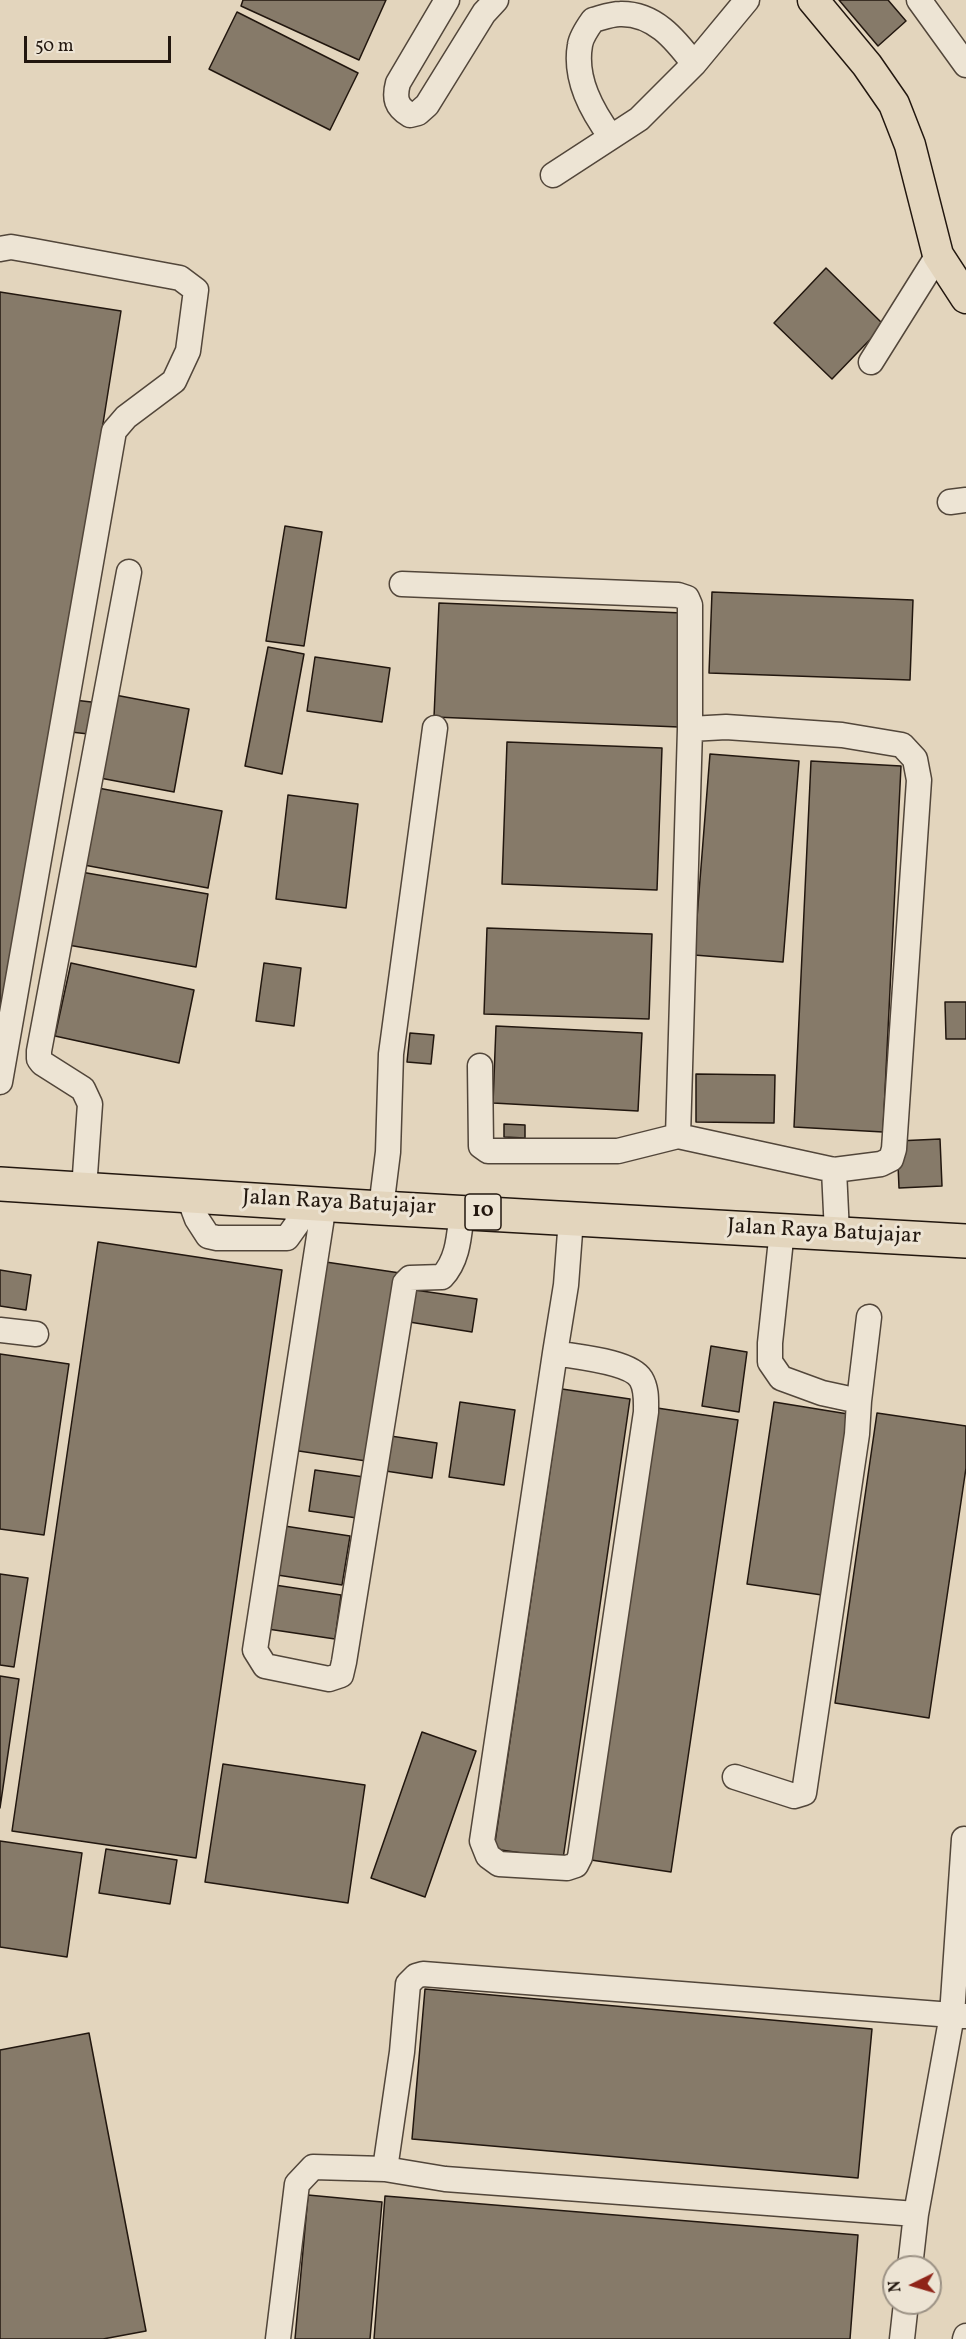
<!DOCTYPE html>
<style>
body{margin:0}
#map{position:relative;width:966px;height:2339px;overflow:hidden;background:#e3d5bd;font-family:Vollkorn,serif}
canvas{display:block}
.north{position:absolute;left:882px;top:2255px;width:60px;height:60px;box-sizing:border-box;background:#ede4d4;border:2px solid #9c9285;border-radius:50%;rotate:265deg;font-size:16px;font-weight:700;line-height:24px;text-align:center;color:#22170f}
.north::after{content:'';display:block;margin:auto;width:21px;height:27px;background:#8f2418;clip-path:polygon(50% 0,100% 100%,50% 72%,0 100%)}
.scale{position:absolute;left:24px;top:36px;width:147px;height:27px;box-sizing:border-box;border:3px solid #22170f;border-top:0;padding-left:8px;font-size:18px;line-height:21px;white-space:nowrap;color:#22170f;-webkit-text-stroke:4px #ede4d4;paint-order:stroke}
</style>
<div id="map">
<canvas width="966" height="2339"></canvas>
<div class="north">N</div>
<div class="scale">50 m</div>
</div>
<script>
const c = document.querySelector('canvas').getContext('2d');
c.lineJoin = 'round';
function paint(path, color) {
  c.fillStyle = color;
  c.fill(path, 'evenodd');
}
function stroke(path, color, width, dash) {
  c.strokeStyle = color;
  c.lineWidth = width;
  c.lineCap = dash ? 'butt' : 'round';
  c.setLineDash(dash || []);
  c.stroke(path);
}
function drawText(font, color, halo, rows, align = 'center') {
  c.font = font + ' Vollkorn,serif';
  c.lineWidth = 6;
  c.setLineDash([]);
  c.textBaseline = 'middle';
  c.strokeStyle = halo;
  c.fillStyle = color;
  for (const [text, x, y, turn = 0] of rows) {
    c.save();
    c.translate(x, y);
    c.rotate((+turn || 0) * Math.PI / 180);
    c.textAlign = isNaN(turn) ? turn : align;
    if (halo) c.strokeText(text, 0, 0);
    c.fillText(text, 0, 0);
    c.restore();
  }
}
const building = new Path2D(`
 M243 0H386L359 60 241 6Z
 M839 0H888L906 21 878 46Z
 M237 12 358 73 330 130 209 69Z
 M826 268 884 325 832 379 774 323Z
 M0 292 121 311 4 1043 0 1042Z
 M285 526 322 532 304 646 266 641Z
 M712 592 913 600 910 680 709 673Z
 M439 603 683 613 679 727 434 717Z
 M268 647 304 654 282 774 245 766Z
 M315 657 390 668 382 722 307 711Z
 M115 695 189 709 174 792 100 778Z
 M74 700 100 703 97 735 71 732Z
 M507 742 662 748 657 890 502 884Z
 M710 754 799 761 783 962 694 955Z
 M811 761 901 766 883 1132 794 1127Z
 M98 788 222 811 208 888 84 865Z
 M288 795 358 804 346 908 276 899Z
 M81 872 208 894 196 967 68 945Z
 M487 928 652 934 649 1019 484 1014Z
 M71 963 194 990 179 1063 55 1036Z
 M264 963 301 968 294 1026 256 1021Z
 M945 1002H966V1039H946Z
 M496 1026 642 1033 638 1111 493 1103Z
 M410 1033 434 1035 431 1064 407 1062Z
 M696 1074 775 1075 774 1123 696 1122Z
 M504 1124 525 1125V1138L504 1137Z
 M940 1139 942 1186 899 1188 897 1141Z
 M98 1242 282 1270 196 1858 12 1831Z
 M319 1261 400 1273 373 1462 292 1450Z
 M0 1270 31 1275 26 1310 0 1306Z
 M408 1289 477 1299 472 1332 403 1321Z
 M711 1346 747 1352 739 1412 702 1406Z
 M0 1354 69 1364 44 1535 0 1529Z
 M562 1389 630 1399 563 1859 494 1849Z
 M460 1402 515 1410 504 1485 449 1477Z
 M774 1402 848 1414 822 1595 747 1584Z
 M657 1408 738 1420 671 1872 591 1860Z
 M877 1413 966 1426V1468L929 1718 835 1703Z
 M384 1435 437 1443 432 1478 379 1470Z
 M315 1470 364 1477 357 1518 309 1511Z
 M278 1525 350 1536 342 1585 271 1574Z
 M0 1574 28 1578 14 1667 0 1665Z
 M268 1584 341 1595 335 1639 261 1628Z
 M0 1676 19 1679 0 1808Z
 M422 1732 476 1751 425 1897 371 1878Z
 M223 1764 365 1785 348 1903 205 1882Z
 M0 1841 82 1853 67 1957 0 1947Z
 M106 1849 177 1860 170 1904 99 1893Z
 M425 1989 872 2029 858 2178 412 2139Z
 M89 2033 146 2331 103 2339H0V2050Z
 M308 2195 382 2202 370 2339H295Z
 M385 2196 858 2235 850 2339H374Z`);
const minor = new Path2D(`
 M447 0 398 83C394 98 396 107 410 115L418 113 427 105 484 13 496 0
 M919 0 966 65
 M611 137C592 111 574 79 580 45 581 37 588 27 593 20 601 18 611 14 620 14 654 13 675 39 694 64
 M553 175 639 119 694 64 747 0
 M0 249 11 247 34 251 180 278 196 290 188 351 174 381 126 417 114 431 0 1082
 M871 362 938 255
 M950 502 966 500
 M402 584 678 595 687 598 690 605V729L678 1136
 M480 1066 481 1146 488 1151H618L678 1136 834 1170 881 1164 891 1159 894 1149 919 780 915 759 902 745 842 735 726 727 690 729
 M834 1170 837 1233
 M84 1189 90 1104 83 1089 42 1063 39 1059V1051L129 572
 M188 1195 197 1219 208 1236 217 1238H287L297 1224 300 1203
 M324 1204 255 1650 265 1666 329 1679 341 1675 344 1662 405 1283 410 1278 442 1277C459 1259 459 1234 462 1211
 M381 1208 388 1152 391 1054 435 728
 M0 1330 36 1334
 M555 1353C576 1357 630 1361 641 1379 647 1389 646 1401 646 1412L580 1857 576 1865 567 1868 499 1864 488 1856 482 1841Z
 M555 1353 566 1285 571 1219
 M859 1401 869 1317
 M735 1777 794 1796 804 1793 857 1434 859 1401 822 1393 781 1378 770 1362V1343L782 1230
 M964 1839 952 2015 966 2016
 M385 2169 402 2052 408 1984 416 1976 423 1974 952 2015 916 2214 910 2267
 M278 2339 297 2184 313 2167 385 2169 445 2179 916 2214
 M902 2339 906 2303
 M965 2339 966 2336`);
const major = new Path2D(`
 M813 0 867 65 894 104 910 145 938 255 966 298`);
const highway = new Path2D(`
 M0 1184 381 1208 966 1241`);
const shields = [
 [483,1212,36]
];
const shieldNames = [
 ["10",483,1212]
];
const streetNames = [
 ["Jalan Raya Batujajar",339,1204,3],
 ["Jalan Raya Batujajar",824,1233,3]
];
paint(building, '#867a69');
stroke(building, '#22170f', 1.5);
stroke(minor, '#52463a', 27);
stroke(major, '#22170f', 33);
stroke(highway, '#22170f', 36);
stroke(minor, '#ede4d4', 24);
stroke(major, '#e3d5bd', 30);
stroke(highway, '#e3d5bd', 33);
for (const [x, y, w] of shields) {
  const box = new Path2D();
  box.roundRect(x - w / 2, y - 18, w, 36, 4.5);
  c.fillStyle = '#ede4d4';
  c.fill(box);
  stroke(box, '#22170f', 1.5);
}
drawText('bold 21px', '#22170f', null, shieldNames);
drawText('22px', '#22170f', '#ede4d4', streetNames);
</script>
